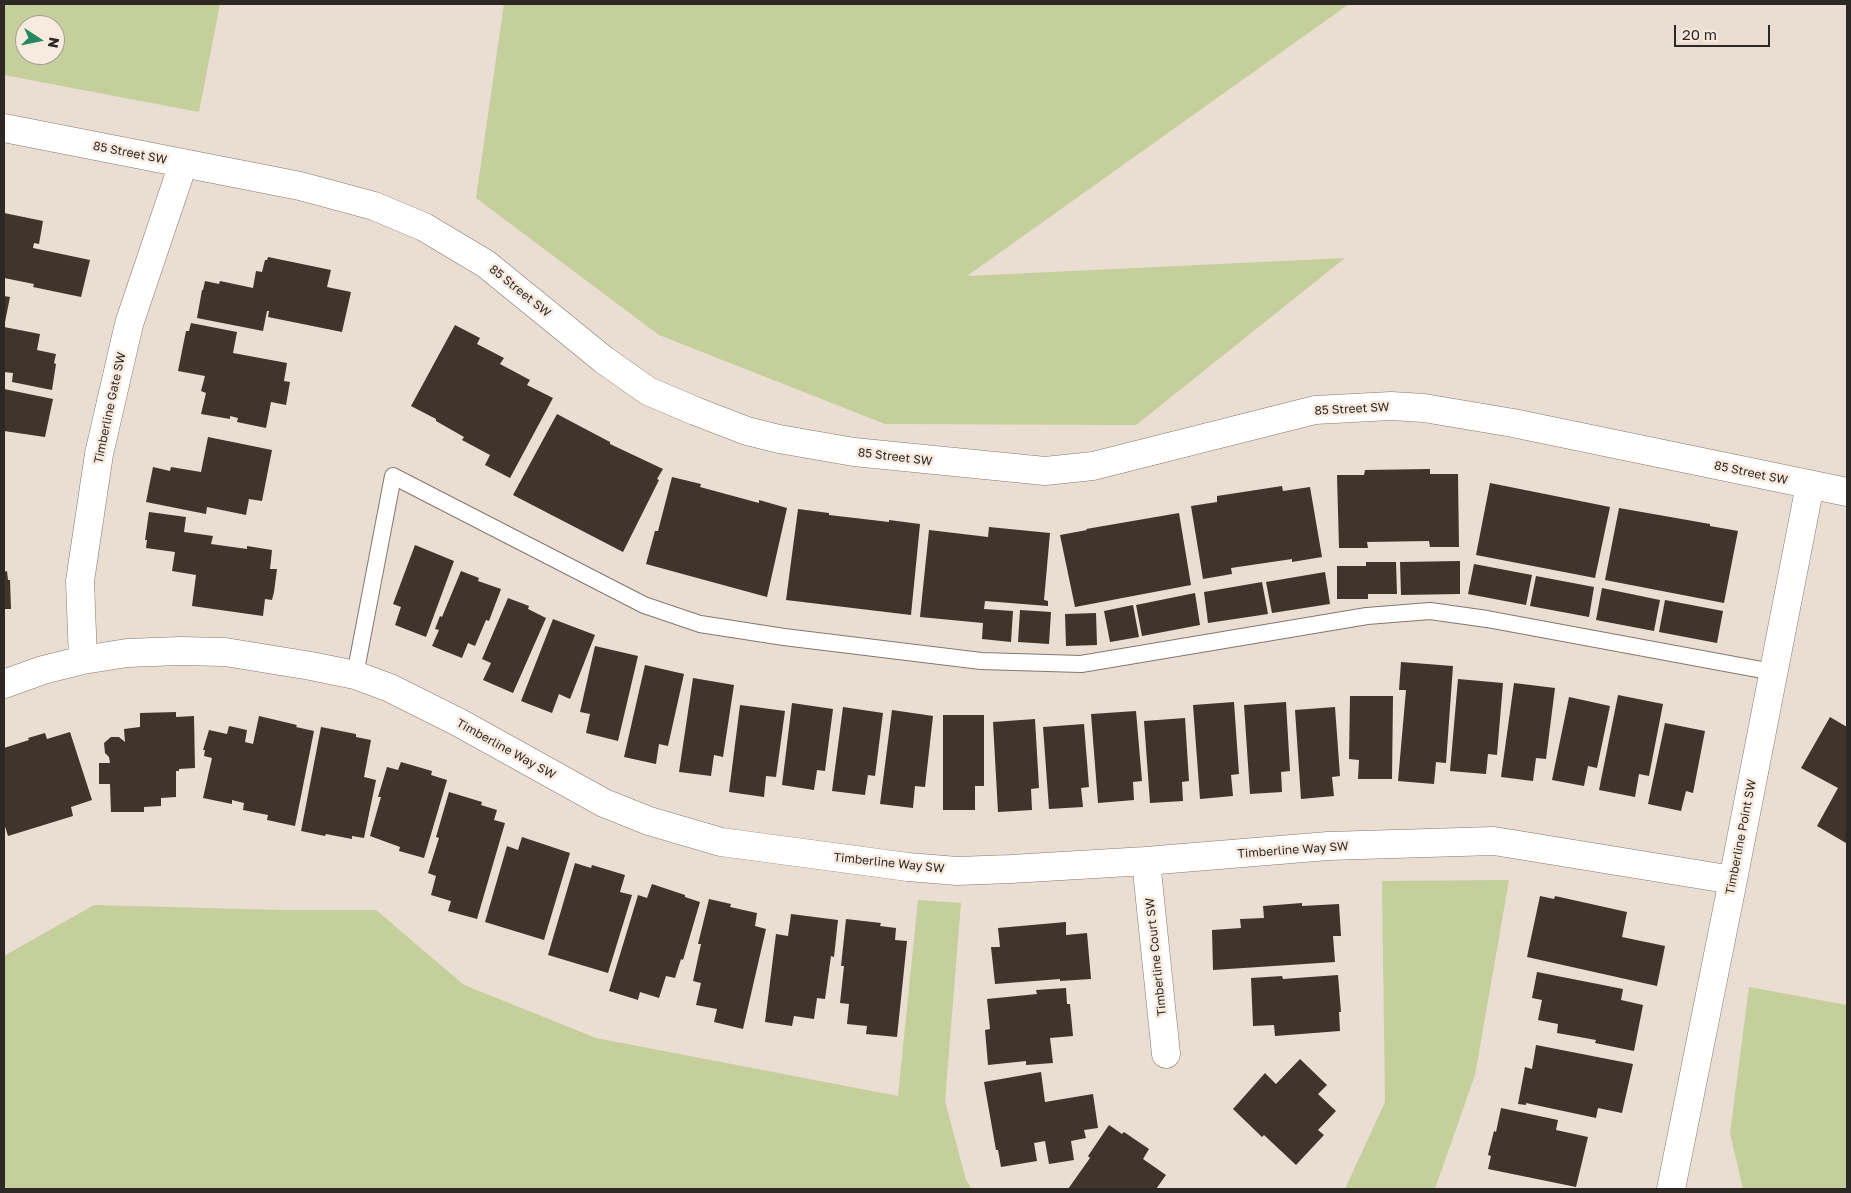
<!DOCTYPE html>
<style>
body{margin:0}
#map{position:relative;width:1851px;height:1193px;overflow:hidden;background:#eaddd1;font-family:"Golos Text",sans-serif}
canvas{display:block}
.frame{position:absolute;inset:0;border:5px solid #2d2824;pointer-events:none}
.north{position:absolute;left:15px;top:15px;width:50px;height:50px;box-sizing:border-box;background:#f7eade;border:1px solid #a69c94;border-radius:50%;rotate:101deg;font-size:14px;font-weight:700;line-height:20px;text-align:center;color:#2d2824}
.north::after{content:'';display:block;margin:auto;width:18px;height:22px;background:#278860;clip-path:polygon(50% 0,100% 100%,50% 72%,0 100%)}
.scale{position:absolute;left:1674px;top:25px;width:96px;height:22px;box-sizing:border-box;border:2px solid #2d2824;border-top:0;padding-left:6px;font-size:15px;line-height:18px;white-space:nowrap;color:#2d2824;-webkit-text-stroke:4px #f7eade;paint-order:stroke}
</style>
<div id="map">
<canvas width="1851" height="1193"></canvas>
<div class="frame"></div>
<div class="north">N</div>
<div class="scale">20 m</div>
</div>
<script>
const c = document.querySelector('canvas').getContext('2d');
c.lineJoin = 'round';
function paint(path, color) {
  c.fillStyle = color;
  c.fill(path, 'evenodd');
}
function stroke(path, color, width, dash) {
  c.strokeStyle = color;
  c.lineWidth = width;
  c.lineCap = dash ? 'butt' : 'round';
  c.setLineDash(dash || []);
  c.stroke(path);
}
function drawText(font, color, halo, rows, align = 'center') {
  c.font = font + ' "Golos Text",sans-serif';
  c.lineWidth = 5;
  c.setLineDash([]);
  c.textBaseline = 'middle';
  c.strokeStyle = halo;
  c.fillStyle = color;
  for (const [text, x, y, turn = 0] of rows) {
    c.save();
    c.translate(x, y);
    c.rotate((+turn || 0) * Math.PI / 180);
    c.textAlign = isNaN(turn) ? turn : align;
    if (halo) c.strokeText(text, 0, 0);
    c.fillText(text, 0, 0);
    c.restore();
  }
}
const green = new Path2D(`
 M4 4H220L199 112 4 75ZM25 25H55V55H25Z
 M504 4H1349L967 276 1345 258 1136 425 885 424 659 335 476 198Z
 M1509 880 1475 1075 1435 1189H1345L1385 1102 1382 881Z
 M918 900 961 903 945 1101 966 1180 972 1189H4V956L94 905 280 910H376L464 985 596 1038 898 1096Z
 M1749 987 1847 1005V1189H1743L1730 1133Z`);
const building = new Path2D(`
 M4 213 43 221 39 244 34 243 33 248 90 260 81 297 33 287 34 284 4 278Z
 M268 257 331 270 327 287 351 292 342 332 268 317 269 311H267L263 331 197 318 202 290H203L205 281 219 284 220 281 253 288 256 271 262 272 265 260H267Z
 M4 296 10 297 5 322H4Z
 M191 323 237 332 233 353 287 363 284 381 290 382 286 405 271 402 266 428 237 422 238 418 230 416V419L201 414 206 393 201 391 205 376 178 371 186 331H189Z
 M455 325 480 338 477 344 504 358 500 364 530 380 527 385 553 398 510 478 485 465 490 455 462 440 464 437 436 421V419L411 406Z
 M4 327 40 334 37 350 56 354 54 363 56 364 52 390 12 382 13 373 4 372Z
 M4 389 53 399 45 437 4 431Z
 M557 414 610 442V444L663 469 657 479 659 480 623 552 513 495Z
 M208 437 272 450 262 501 249 499 246 515 207 507 206 514 146 502 153 467 170 471 171 467 201 472Z
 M1430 469V474H1458L1459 547H1430L1429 541 1367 542 1368 548H1339L1337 475H1364L1365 470Z
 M672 477 701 484 700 487 759 503V500L787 508 767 597 646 564 655 531H658Z
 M1490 483 1610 507 1595 578 1476 555Z
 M1282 486 1283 491 1310 487 1322 557 1292 562V559L1231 568 1232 574 1203 579 1191 506 1217 502V496Z
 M1619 508 1710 524V526L1738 531 1724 603 1605 580Z
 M798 509 829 513V515L889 522V520L920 524 911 615 786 600Z
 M149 512 186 517 184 532 213 536 211 544 247 549V546L272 550 270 569H277L274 592 272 600 265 599 263 616 192 606 196 575 172 571 175 552 146 548 147 540H145Z
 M1179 513 1191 585 1075 607 1060 535 1087 530 1086 529Z
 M989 527 1050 533 1044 600 1048 601V606L985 601 984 609 1013 611 1011 642 982 639 983 623 920 617 929 530 988 537Z
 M415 545 454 561 426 637 395 625 401 607 393 604Z
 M1460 561V594L1401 595 1400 562Z
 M1366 562H1396L1397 594H1368V599H1337V566H1366Z
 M1474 564 1532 575 1526 605 1468 594Z
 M7 571 8 580H10L11 609H4V572Z
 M461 571 479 578 478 581 501 589 489 621 486 620 475 646 468 643 462 658 432 646 439 630 435 629 440 616 442 617Z
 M1325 572 1330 604 1272 613 1266 582Z
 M1536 576 1594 587 1589 617 1530 606Z
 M1262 582 1268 614 1208 623 1204 592Z
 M1602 588 1660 600 1654 631 1596 620Z
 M1195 593 1200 625 1142 636 1136 605Z
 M508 598 529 606 528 609 546 618 513 693 483 680 491 663 482 659Z
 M1665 600 1723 611 1717 643 1659 632Z
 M1133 605 1139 637 1110 642 1104 611Z
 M1020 610 1051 612 1049 644 1018 642Z
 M1096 613 1097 645 1066 646 1065 614Z
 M553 619 595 635 570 699 559 694 552 713 521 701Z
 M595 646 638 656 618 741 586 733 590 714 580 712Z
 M1401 662 1453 666 1446 763 1436 762 1434 784 1398 781 1406 690H1399Z
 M645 665 684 674 668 746 659 744 656 764 624 757Z
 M693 678 734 685 723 757 714 755 711 776 679 772Z
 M1458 679 1503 683 1497 755 1488 754 1486 774 1450 771Z
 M1514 683 1555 688 1546 759 1536 758 1533 781 1501 777Z
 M1618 695 1663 704 1649 776 1639 774 1635 797 1599 790Z
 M1350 696H1393L1392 779H1358L1359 760 1349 759Z
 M1569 697 1610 706 1597 768 1588 766 1584 786 1552 780Z
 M1234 702 1239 774 1231 775 1233 796 1200 799 1193 705Z
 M1286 702 1290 771 1281 772 1282 792 1250 794 1244 705Z
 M792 703 833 709 825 771 817 770 814 790 782 785Z
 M740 705 785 711 776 777 766 776 764 797 729 792Z
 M843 707 883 713 875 776 868 775 865 795 832 791Z
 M1335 707 1340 776 1332 777 1334 796 1301 799 1295 710Z
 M892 710 933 716 925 787 915 786 913 808 880 804Z
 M1136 711 1142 781 1133 782 1134 800 1098 803 1091 714Z
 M176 712V717L194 716 195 768 179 769V771H176V797L161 798V806L144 807V812H111L110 784H99V763H110L109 757 105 753 104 743 111 737H119L125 742 124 729 140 727V713Z
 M943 715H984V786H975V810H943Z
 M259 716 297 725 296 727 314 731 295 826 267 820 268 815 243 810 244 803 232 800V804L203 798 212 758 204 756 205 750H203L209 730 227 734 229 726 247 730 245 742 253 744Z
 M1830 717 1847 727V840L1846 843 1817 826 1838 788 1801 768Z
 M1185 718 1189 781 1182 782 1183 801 1150 803 1144 721Z
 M1035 719 1039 788 1031 789 1032 810 998 812 993 722Z
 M1665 723 1705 731 1693 793 1686 791 1681 811 1648 804Z
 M1084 724 1089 787 1081 788 1083 807 1049 809 1043 727Z
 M321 727 356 734V737L371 740 364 777 376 780 364 838 352 836V839L326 834 325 836 301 831Z
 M70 732 92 800 71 807 73 816 8 836 4 823V748L29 740 28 738 45 733 47 739Z
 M401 762 432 771 431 775 447 780 424 858 399 851 400 847 370 836 381 797H378L387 767 398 770Z
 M449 792 482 802 481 805 497 810 494 820 505 823 477 919 448 911 451 901 431 895 436 876 428 873 439 838 436 837Z
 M522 837 570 853 544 940 485 922 507 846 518 850Z
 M575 863 591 868 592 865 625 875 620 892 632 895 608 973 548 955Z
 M652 884 685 895V897L700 902 683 960 681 959 675 978 666 976 659 998 640 992 638 1000 609 991 638 895 647 898Z
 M1540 896 1554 899 1555 896 1627 912 1622 937 1665 946 1657 986 1527 957Z
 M709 899 731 904 730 907 757 913 755 926 766 929 743 1029 714 1022 717 1009 696 1005 701 983 693 981 701 944H698Z
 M1302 903V906L1339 904 1341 936H1333L1335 962 1213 970 1212 930 1241 928 1240 919 1264 918 1263 906Z
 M791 914 838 920 834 957 831 956 825 999 817 998 814 1019 794 1016 792 1026 765 1022 776 934 788 936Z
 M846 919 881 923 880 926 896 928 895 940 907 941 897 1037 866 1034 867 1026 847 1024 849 1004 840 1003 844 966H841Z
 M1066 922V935L1087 933 1091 979 1060 981V979L995 984 991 947H1000L998 928Z
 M1537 972 1623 989 1621 1000 1643 1005 1634 1051 1595 1043 1596 1040 1557 1033 1558 1024 1538 1020 1542 1000 1532 998Z
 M1338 975 1341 1012H1339L1340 1031 1275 1036 1274 1025 1253 1026 1251 978 1282 976 1283 979Z
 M1066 988 1067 1004H1070L1073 1036 1050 1038 1053 1063 1026 1065V1061L988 1065 985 1030 990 1029 987 999 1037 994 1036 990Z
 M1536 1045 1633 1064 1622 1113 1598 1108 1596 1118 1526 1103V1105L1518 1104 1525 1067 1532 1069Z
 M1300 1059 1327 1085 1318 1094 1336 1111 1318 1130 1324 1135 1296 1165 1264 1135 1262 1137 1233 1109 1265 1073 1276 1084Z
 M1041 1072 1045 1102 1093 1094 1098 1128 1084 1130 1086 1138 1071 1141 1074 1160 1049 1164 1045 1141 1034 1143 1037 1161 1001 1167 998 1150H996L984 1082Z
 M1501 1108 1558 1120 1556 1130 1588 1137 1576 1187 1488 1169 1491 1156 1488 1155 1494 1131 1496 1132Z
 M1109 1125 1122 1134 1124 1132 1149 1149 1143 1159 1166 1175 1156 1189H1068L1090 1158 1088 1156Z`);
const lane = new Path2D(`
 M355 675 393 476 644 605 700 624 784 637 981 661 1081 664 1367 616 1430 611 1487 619 1773 672`);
const street = new Path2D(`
 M83 660 80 581 99 454 129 324 183 164
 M4 684 43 670 83 660 127 653 180 651 225 652 311 666 355 675 390 688 458 722 604 803 649 821 721 842 908 867 957 871 1011 869 1146 861 1328 846 1494 841 1733 880
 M1146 861 1166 1054
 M1671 1189 1733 880 1810 485`);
const secondary = new Path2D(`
 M4 128 300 186 374 206 424 227 486 264 604 360 648 391 695 411 747 431 779 439 854 452 1045 471 1093 466 1315 410 1391 406 1424 408 1513 423 1847 492`);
const streetNames = [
 ["85 Street SW",130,153,11],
 ["85 Street SW",520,291,39],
 ["Timberline Gate SW",110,408,-78],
 ["85 Street SW",1352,409,-3],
 ["85 Street SW",895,457,7],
 ["85 Street SW",1751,473,12],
 ["Timberline Way SW",506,749,29],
 ["Timberline Point SW",1741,837,-79],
 ["Timberline Way SW",1293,850,-4],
 ["Timberline Way SW",889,863,6],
 ["Timberline Court SW",1156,957,-96]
];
paint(green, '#c4cf9c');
paint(building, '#3f352b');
stroke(lane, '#84786d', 18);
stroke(street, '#84786d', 29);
stroke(secondary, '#84786d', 29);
stroke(lane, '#fff', 16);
stroke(street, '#fff', 28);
stroke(secondary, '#fff', 28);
drawText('12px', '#2d2824', '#f7eade', streetNames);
</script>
